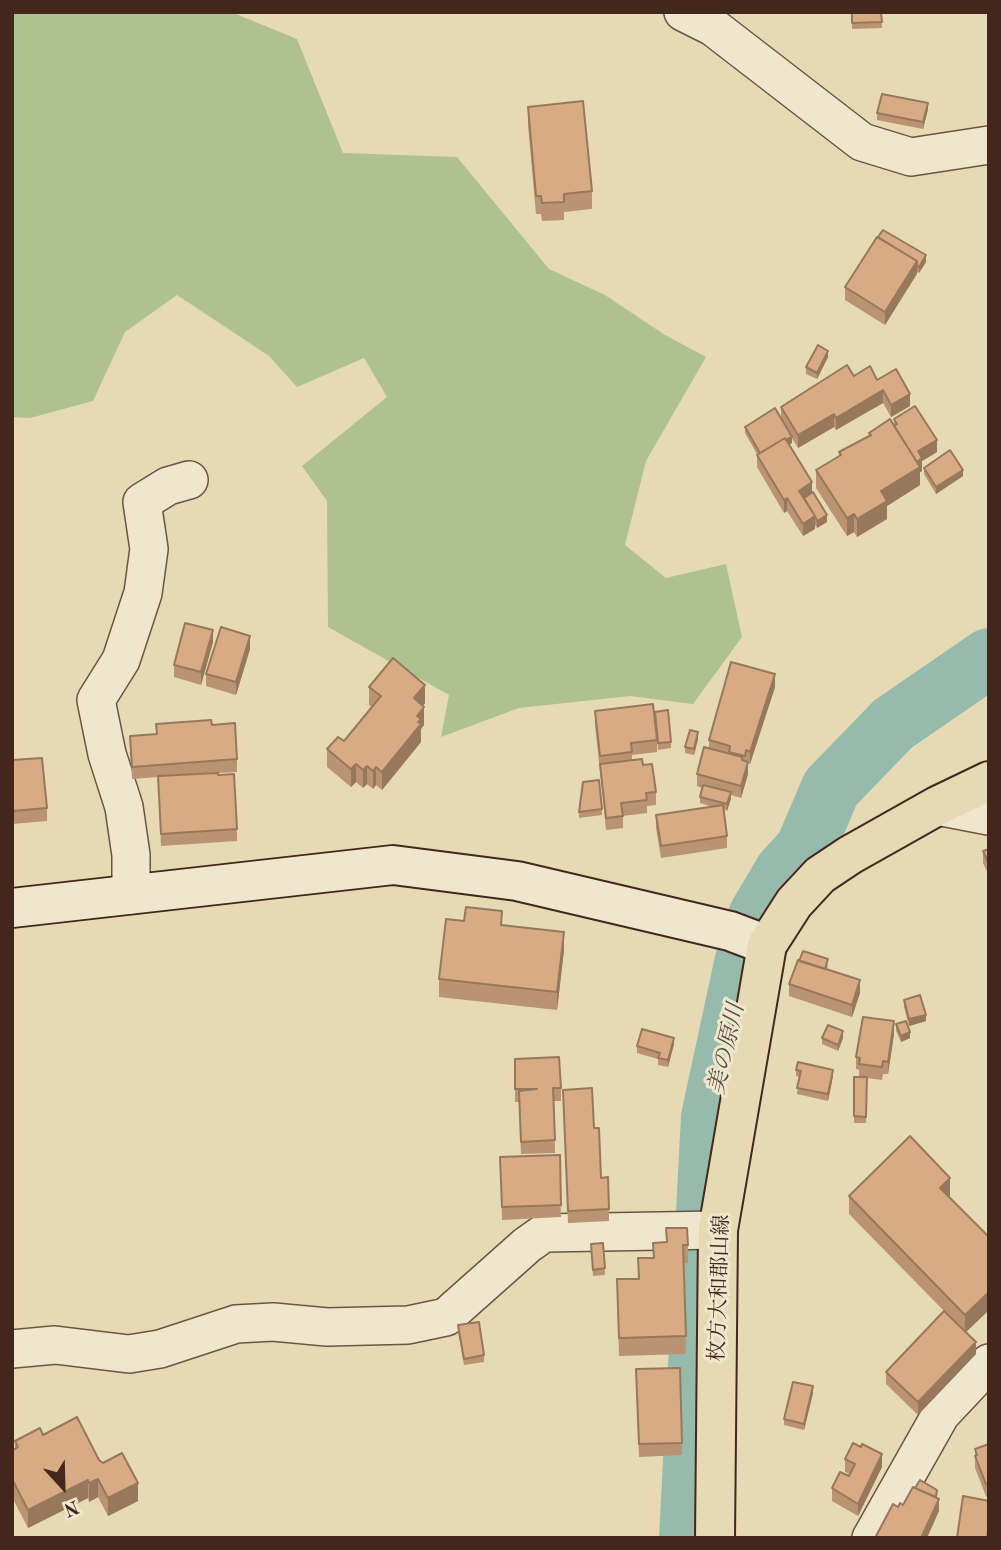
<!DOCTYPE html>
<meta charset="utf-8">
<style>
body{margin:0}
#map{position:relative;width:1001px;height:1550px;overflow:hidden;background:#e5dab4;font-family:"Old Standard TT",serif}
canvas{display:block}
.frame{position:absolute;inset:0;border:14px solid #44271c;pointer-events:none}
.north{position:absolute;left:28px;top:1452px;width:70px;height:70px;-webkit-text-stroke:5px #eee7ce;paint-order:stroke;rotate:158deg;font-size:19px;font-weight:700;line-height:28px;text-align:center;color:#44271c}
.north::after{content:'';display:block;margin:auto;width:24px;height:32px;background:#44271c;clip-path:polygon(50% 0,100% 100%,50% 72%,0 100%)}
</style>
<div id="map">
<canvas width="1001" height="1550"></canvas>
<div class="frame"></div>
<div class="north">N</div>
</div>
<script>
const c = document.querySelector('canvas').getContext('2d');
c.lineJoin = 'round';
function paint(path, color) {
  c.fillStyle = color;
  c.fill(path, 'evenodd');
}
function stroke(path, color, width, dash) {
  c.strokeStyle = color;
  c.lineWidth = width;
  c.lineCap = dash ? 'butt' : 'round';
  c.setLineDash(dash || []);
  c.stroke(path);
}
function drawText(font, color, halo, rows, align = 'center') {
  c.font = font + ' "Old Standard TT","Noto Serif JP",serif';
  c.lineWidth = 6;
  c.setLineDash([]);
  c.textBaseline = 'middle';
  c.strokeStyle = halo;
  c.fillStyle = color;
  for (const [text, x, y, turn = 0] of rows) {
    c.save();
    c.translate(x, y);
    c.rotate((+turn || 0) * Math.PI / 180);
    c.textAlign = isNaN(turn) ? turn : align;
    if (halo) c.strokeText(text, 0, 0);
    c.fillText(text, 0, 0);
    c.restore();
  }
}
const green = new Path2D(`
 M12 12H231L297 39 343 153 457 157 549 269 605 295 665 335 706 357 646 461 625 545 666 578 726 564 742 637 693 704 630 696 519 708 441 737 449 695 328 627 327 501 302 466 387 397 364 358 297 387 269 356 177 295 125 332 93 401 30 418 12 417Z`);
const river = new Path2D(`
 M689 1538 711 1117 744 964 758 916 784 872 805 849 831 788 893 724 989 658`);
const street = new Path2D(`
 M683 12 713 27 862 142 911 157 989 145
 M937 806 989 816
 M131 895V855L124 807 107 754 96 700 121 660 143 593 149 549 142 502 168 486 189 480
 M12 1349 55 1345 129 1354 160 1349 236 1324 273 1322 327 1327 408 1325 446 1317 527 1245 544 1233 718 1230
 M871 1538 941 1414 989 1363`);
const secondary = new Path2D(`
 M12 908 393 865 517 881 730 931 767 945`);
const primary = new Path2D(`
 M715 1538 718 1230 767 945 794 903 820 875 850 855 937 806 989 781`);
const wall = new Path2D(`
 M852 12H881L882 28 852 29Z
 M528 107 592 191V209L564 212V220L542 221 541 214H536L528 125Z
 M928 109 923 129 877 120V113Z
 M926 262 919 273 917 272 885 325 845 300V287Z
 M828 357 817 379 806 374V367Z
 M854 376 877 380 910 406 891 417 883 403 836 430 834 427 798 448 792 438V443L789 445 827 522 817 528 815 525V529L803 536 787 511 784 513 757 467V454L745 433V427L781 418V407Z
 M894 419 937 452 922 461V471L920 472V485L887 506V519L857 537 854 532 847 536 816 488V470L839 456V452L869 436V433L894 425Z
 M924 468 963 476 936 494 924 474Z
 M213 642 201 685 174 677V665Z
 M250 649 236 695 206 686V674Z
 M369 687 425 703 423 706 424 725 421 729V742L382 790 376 785 373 789 367 784 363 788 356 782 351 787 327 767V749L344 741 372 707 369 705Z
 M775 687 750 764 748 763V774L741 798 731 795 727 811 723 809 727 836V848L661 858 656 828V815L713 807 700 803V797L702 788 697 786V774L709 748V740Z
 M595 711 657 740V752L632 755V760L643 765 656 792V805L647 806V813L623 816V828L606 830 595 724Z
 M655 712 671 742V748L658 750Z
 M156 724 212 725 237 759V772L218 773 237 829V841L161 846 158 777 132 779 130 748V736L156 734Z
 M698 739 694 755 685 753V747Z
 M12 760 47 808V821L12 824Z
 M602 809V815L579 818V812Z
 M989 849V876L983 863V851Z
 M502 925 564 950 557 1010 439 997V979Z
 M828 965 827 970 860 993 852 1017 789 996V984Z
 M904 1000 926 1021 909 1026 904 1007Z
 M896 1024 910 1038 901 1042 896 1031Z
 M894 1034 888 1074H883L882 1080 867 1078 866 1123H854V1077H859V1070L856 1069V1057Z
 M822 1038H843L838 1051 822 1044Z
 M674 1044 668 1067 658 1065V1059L637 1053V1046Z
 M515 1059 561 1088V1101H554L555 1153 521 1154 519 1102H515Z
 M796 1070 833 1076 828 1101 797 1094 799 1077 796 1076Z
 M563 1090 594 1128 601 1178 609 1209V1221L568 1223Z
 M560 1155 561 1217 502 1220 500 1157Z
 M849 1196H950L949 1197 989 1310 966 1332 976 1354 918 1415 886 1384V1372L944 1311 849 1214Z
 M666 1228 688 1245V1263H683L686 1354 619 1356 617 1279H638L653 1258V1243L666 1242Z
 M591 1244 605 1268V1275L593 1276Z
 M458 1325 484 1355V1362L464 1365 458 1332Z
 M680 1368 682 1455 639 1457 636 1382Z
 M813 1393 804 1430 784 1425V1419Z
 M43 1435 99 1460 138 1501 108 1516 98 1497 89 1502 88 1498 28 1528 12 1497V1451L15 1449V1441Z
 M989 1444V1498L986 1496 975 1468V1449Z
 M861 1447 882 1467 858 1516 832 1501V1488L849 1476 850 1474 845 1472V1459Z`);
const shadedWall = new Path2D(`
 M928 103V109L923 129V122Z
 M926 255V262L919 273V267Z
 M917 261V274L885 325V312Z
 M828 351V357L817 379V373Z
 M883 390V403L836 430V418Z
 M910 394V406L891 417V405Z
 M834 414V427L798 448V435Z
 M792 437V443L761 461V455Z
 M937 440V452L922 461V471L920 472V485L887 506V519L857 537V519L918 451Z
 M963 470V476L936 494V487Z
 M812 482V495L804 500 799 491Z
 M787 498V511L784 513V500Z
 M854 514V532L847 536V518Z
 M827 515V522L817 528V521Z
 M815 516V529L803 536V524Z
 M213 630V642L201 685V672Z
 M250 636V649L236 695V682Z
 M775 674V687L750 764V752Z
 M425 685V703L414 716V698Z
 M424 707V725L421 729V742L382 790V772L417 716Z
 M698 732V739L694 755V749Z
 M748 762V774L741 798V786Z
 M356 764V782L351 787V769Z
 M367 766V784L363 788V770Z
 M376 767V785L373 789V771Z
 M731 792V799L727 811V804Z
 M564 932V950L557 1010V992Z
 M860 980V993L852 1017V1005Z
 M926 1015V1021L909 1026V1019Z
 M894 1021V1034L888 1074V1062Z
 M843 1031V1038L838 1051V1045Z
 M910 1032V1038L901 1042V1036Z
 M674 1038V1044L668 1067V1060Z
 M833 1070V1076L828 1101V1094Z
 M950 1178V1196L940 1206V1188Z
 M989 1292V1310L965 1333V1315Z
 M976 1342V1354L918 1415V1402Z
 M813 1386V1393L804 1430V1424Z
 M882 1454V1467L858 1516V1504Z
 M98 1479V1497L89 1502V1483Z
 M88 1480V1498L28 1528V1510Z
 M138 1483V1501L108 1516V1498Z
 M939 1499V1511L927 1538H921Z`);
const building = new Path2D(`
 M852 12H881L882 22 852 23Z
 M882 94 928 103 923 122 877 113Z
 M583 101 592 191 564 194V202L542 203 541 196H536L528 107Z
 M883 230 926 255 919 267 917 266V261L878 237Z
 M877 237 917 261 885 312 845 287Z
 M818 345 828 351 817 373 806 367Z
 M847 365 854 376 870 366 877 380 896 369 910 394 891 405 883 390 836 418 834 414 798 435 781 407Z
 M915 406 937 440 918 451 922 458 917 462 894 426 897 424 894 419Z
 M775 408 792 437 786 440 785 438 760 453 745 427Z
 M890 419 920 467 881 491 887 501 857 519 854 514 847 518 816 470 841 455 839 452 871 435 869 433Z
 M785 438 812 482 799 491 815 516 803 524 787 498 784 500 757 455Z
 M950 450 963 470 936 487 924 468Z
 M813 492 827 515 817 521 815 516 804 498Z
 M185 623 213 630 201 672 174 665Z
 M221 627 250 636 236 682 206 674Z
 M393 658 425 685 414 698 424 707 417 716 421 719 418 722 421 724 382 772 376 767 373 771 367 766 363 770 356 764 351 769 327 749 338 737 344 741 381 696 369 687Z
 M731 662 775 674 750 752 746 750 745 756 729 752 730 746 709 740Z
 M653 704 657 740 631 743 632 752 600 756 595 711Z
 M668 710 671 742 658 743 655 712Z
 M211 720 212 725 235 723 237 759 132 767 130 736 157 734 156 724Z
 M690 730 698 732 694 749 685 747Z
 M704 747 742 757V760L748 762 741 786 697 774Z
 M42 758 47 808 12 811V760Z
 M642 759 643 765 652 764 656 792 646 793 647 800 621 803 623 816 606 818 600 764Z
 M218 773V775L234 774 237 829 161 834 158 776Z
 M599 780 602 809 579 812 583 782Z
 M703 785 731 792 727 804 700 797Z
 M723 805 727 836 661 846 656 815Z
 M989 849V864L983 851Z
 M466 907 502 911 501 925 564 932 557 992 439 979 446 919 464 921Z
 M803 951 828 959 825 969 799 961Z
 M798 960 860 980 852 1005 789 984Z
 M920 995 926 1015 909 1019 904 1000Z
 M863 1017 894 1021 888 1062 883 1061 882 1067 859 1064 860 1058 856 1057Z
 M906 1021 910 1032 901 1036 896 1024Z
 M828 1025 843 1031 838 1045 822 1038Z
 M642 1029 674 1038 668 1060 658 1058 660 1053 637 1046Z
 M559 1057 561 1088H553L555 1140 521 1142 519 1091 537 1089H515V1059Z
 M798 1062 833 1070 828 1094 797 1088 801 1071 796 1070Z
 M854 1077H867L866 1117 854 1116Z
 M592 1088 594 1128H599L601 1178 608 1177 609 1209 568 1211 563 1090Z
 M910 1136 950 1178 940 1188 989 1237V1292L965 1315 849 1196Z
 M560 1155 561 1205 502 1207 500 1157Z
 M666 1228H687L688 1245H683L686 1336 619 1338 617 1279H639L638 1258H654L653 1243 667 1242Z
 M603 1243 605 1268 593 1270 591 1244Z
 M944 1311 976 1342 918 1402 886 1372Z
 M479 1322 484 1355 464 1359 458 1325Z
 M680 1368 682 1443 639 1444 636 1369Z
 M793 1382 813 1386 804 1424 784 1419Z
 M77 1417 99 1460 103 1463 122 1453 138 1483 108 1498 98 1479 89 1483 88 1480 28 1510 12 1479V1451L18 1447 15 1441 40 1428 43 1435Z
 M853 1443 861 1447 862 1444 882 1454 858 1504 832 1488 840 1472 849 1476 855 1464 845 1459Z
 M989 1444V1485L986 1484 975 1456 977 1455 975 1449Z
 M920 1480 937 1490 936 1497 915 1488Z
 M913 1487 939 1499 921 1538H875L893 1504 898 1507 900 1503 903 1505Z
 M963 1496 989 1501V1526L987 1538H957Z`);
const streetNames = [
 ["枚方大和郡山線",720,1288,-88]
];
const waterNames = [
 ["美の原川",727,1049,-77]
];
paint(green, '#b0c190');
stroke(river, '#96bbac', 60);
stroke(street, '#6c5442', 40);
stroke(secondary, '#44271c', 42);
stroke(primary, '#44271c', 42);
stroke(street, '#eee7ce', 37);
stroke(secondary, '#eee7ce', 38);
stroke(primary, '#e5dab4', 38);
paint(wall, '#ba9372');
paint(shadedWall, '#97785c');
paint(building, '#d8ab84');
stroke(building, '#97785c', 2);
drawText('21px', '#44271c', '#eee7ce', streetNames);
drawText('italic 23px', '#584c40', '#eee7ce', waterNames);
</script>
